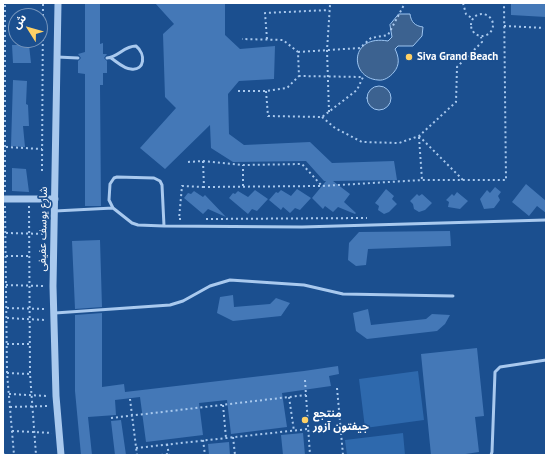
<!DOCTYPE html>
<meta charset="utf-8">
<style>
body{margin:0}
#map{position:relative;width:549px;height:458px;overflow:hidden;background:#1b4f8f;font-family:"PT Sans","Noto Sans Arabic",sans-serif}
canvas{display:block}
.frame{position:absolute;inset:0;border:4px solid #fff;pointer-events:none}
.north{position:absolute;left:8px;top:8px;width:40px;height:40px;box-sizing:border-box;background:#1b4f8f;border:1px solid #7695bc;border-radius:50%;rotate:307deg;font-size:11px;font-weight:700;line-height:16px;text-align:center;color:#fff}
.north::after{content:'';display:block;margin:auto;width:14px;height:18px;background:#ffd166;clip-path:polygon(50% 0,100% 100%,50% 72%,0 100%)}
</style>
<div id="map">
<canvas width="549" height="458"></canvas>
<div class="frame"></div>
<div class="north">ش</div>
</div>
<script>
const c = document.querySelector('canvas').getContext('2d');
c.lineJoin = 'round';
function paint(path, color) {
  c.fillStyle = color;
  c.fill(path, 'evenodd');
}
function stroke(path, color, width, dash) {
  c.strokeStyle = color;
  c.lineWidth = width;
  c.lineCap = dash ? 'butt' : 'round';
  c.setLineDash(dash || []);
  c.stroke(path);
}
function drawText(font, color, halo, rows, align = 'center') {
  c.font = font + ' "PT Sans","Noto Sans Arabic",sans-serif';
  c.lineWidth = 3.5;
  c.setLineDash([]);
  c.textBaseline = 'middle';
  c.strokeStyle = halo;
  c.fillStyle = color;
  for (const [text, x, y, turn = 0] of rows) {
    c.save();
    c.translate(x, y);
    c.rotate((+turn || 0) * Math.PI / 180);
    c.textAlign = isNaN(turn) ? turn : align;
    if (halo) c.strokeText(text, 0, 0);
    c.fillText(text, 0, 0);
    c.restore();
  }
}
const green = new Path2D(`
 M418 371 424 420 365 428 359 379Z
 M403 433 405 455H347L345 440Z`);
const water = new Path2D(`
 M399 14H410C411 22 415 26 423 27L422 36 413 46H398L395 49C399 57 400 65 394 72 390 77 384 81 378 80 349 78 349 34 388 41L392 37 390 25Z
 M367 98a12 12 0 1 1 24 0a12 12 0 1 1-24 0Z`);
const building = new Path2D(`
 M85 3H100V44L103 43V54H107L104 58 107 61V73H103V85H100L101 206H85V74L78 73V61L81 58 78 54 85 52Z
 M155 3H225V35L240 49 275 46 274 79 239 81 228 94 229 134 244 145 310 142 332 163 394 161 397 180 333 181 350 194 344 202 356 213 355 214 338 207 333 212 325 206 323 209 312 198 326 181H324L306 161 233 162 211 148 210 125 165 169 140 148 176 108 165 97 163 34 174 24Z
 M511 3H546V17L511 15Z
 M12 45H29L31 63H13Z
 M13 80 27 81 26 104 28 105 29 126H23L25 147 11 146Z
 M12 168 26 169 29 192 12 191Z
 M526 184 546 201V213L537 206 529 216 512 202Z
 M495 187 501 192 498 196 500 200 494 208 484 209 480 199 487 190 490 193Z
 M297 189 311 198 300 210 295 208 290 213 283 207 281 210 269 200 276 192 278 193 281 190 291 196Z
 M386 189 394 196 392 199 397 204 389 212 384 214 378 210 379 206 375 203Z
 M255 190 268 199 257 211 252 209 248 214 229 198 233 193 235 194 238 191 248 197Z
 M194 191 203 197 205 195 226 217 208 209 203 214 184 198 188 193 191 194Z
 M457 192 468 201 460 209 448 207 449 202 446 200 452 194 454 196Z
 M417 194 419 196 422 194 432 203 425 210 419 212 414 209 413 204 410 201Z
 M450 231 451 246 368 249 366 265 356 266 348 260 349 243 359 232Z
 M100 240 102 307 75 309 72 241Z
 M233 295 234 307 270 304 276 298 290 303 281 316 233 321 217 313 220 297Z
 M368 309 371 325 426 319 432 314 450 315 445 324 437 331 367 339 356 331 353 313Z
 M102 313V387L124 384 125 392 304 371 338 366 339 374 329 376 331 386 282 393 287 427 231 434 227 400 199 403 203 435 146 442 140 397 115 400 116 415 88 417 92 455H81L75 391V315Z
 M477 348 484 416 475 417 479 452 459 455H431L421 354Z
 M121 420 126 455H115L111 421Z
 M303 433 305 455H283L281 435Z
 M229 442 230 455H209L208 444Z`);
const path = new Path2D(`
 M463 3 466 14 473 19
 M471 25a11 11 0 1 1 22 0a11 11 0 1 1-22 0Z
 M504 26 544 28
 M267 39 265 13 329 10
 M298 52 360 48 371 38 388 35 405 3
 M238 91H266L287 88 299 76 298 52 283 40 242 39
 M266 91 268 116 322 117 357 90 363 77 299 76
 M329 112 327 50 330 5 332 3
 M322 117 335 128 362 142 399 143 419 136 456 102 457 67 482 42 481 37
 M419 136 463 180
 M419 137 422 180
 M6 147 42 149
 M203 161 204 187 322 186 422 180H506L504 3
 M188 162 203 161 243 165 302 164 322 186
 M42 171 43 3
 M243 186V165
 M5 192V3
 M5 206 7 373 14 455
 M29 206 30 374 36 455
 M181 219H179L182 186 204 187
 M206 219 367 218
 M6 233 47 234
 M6 256H29
 M6 285 45 286
 M7 308 45 309
 M7 318 45 320
 M7 344H29
 M7 373 30 374
 M305 380 310 455
 M337 388 343 455
 M9 394 47 396
 M289 397 294 431
 M130 399 137 455
 M223 405 226 438
 M10 407 48 406
 M111 418 306 395
 M12 431 52 433
 M233 437 235 455
 M203 440 205 455
 M167 444 169 455
 M136 448 308 429
 M3 453 4 455
 M161 455 168 454`);
const service = new Path2D(`
 M57 57 78 58
 M107 58C118 57 124 46 136 46 146 54 145 71 131 69 124 69 117 62 111 58
 M55 211 113 208
 M164 226 162 185 160 181 154 178 117 177 114 178 110 184 109 200 113 208 132 223 138 225 164 226 302 227 546 220
 M55 313 170 305 183 301 210 286 230 280 304 285 343 294 453 296
 M491 455 492 452 495 372 500 367 546 360`);
const tertiary = new Path2D(`
 M58 3 53 286 56 396 61 455
 M3 199H55`);
const markers = [
 [409,57,4,"#ffd166"],
 [305,420,4,"#ffd166"]
];
const poiNames = [
 ["Siva Grand Beach",417,57],
 ["منتجع",313,414],
 ["جيفتون آزور",313,427]
];
const streetNames = [
 ["شارع يوسف عفيفى",43,229,-89]
];
paint(green, '#2e69ad');
paint(water, '#3c6290');
stroke(water, '#9cc4f0', 1);
paint(building, '#4478b7');
stroke(path, '#a9c9ee', 2, [2, 3]);
stroke(service, '#a9c9ee', 3);
stroke(tertiary, '#a9c9ee', 7);
for (const [x, y, r, color] of markers) {
  const dot = new Path2D();
  dot.arc(x, y, r, 0, 2 * Math.PI);
  c.fillStyle = color;
  c.fill(dot);
  stroke(dot, '#1b4f8f', 1.5);
}
drawText('bold 11px', '#fff', '#1b4f8f', poiNames, 'left');
drawText('11px', '#fff', '#1b4f8f', streetNames);
</script>
